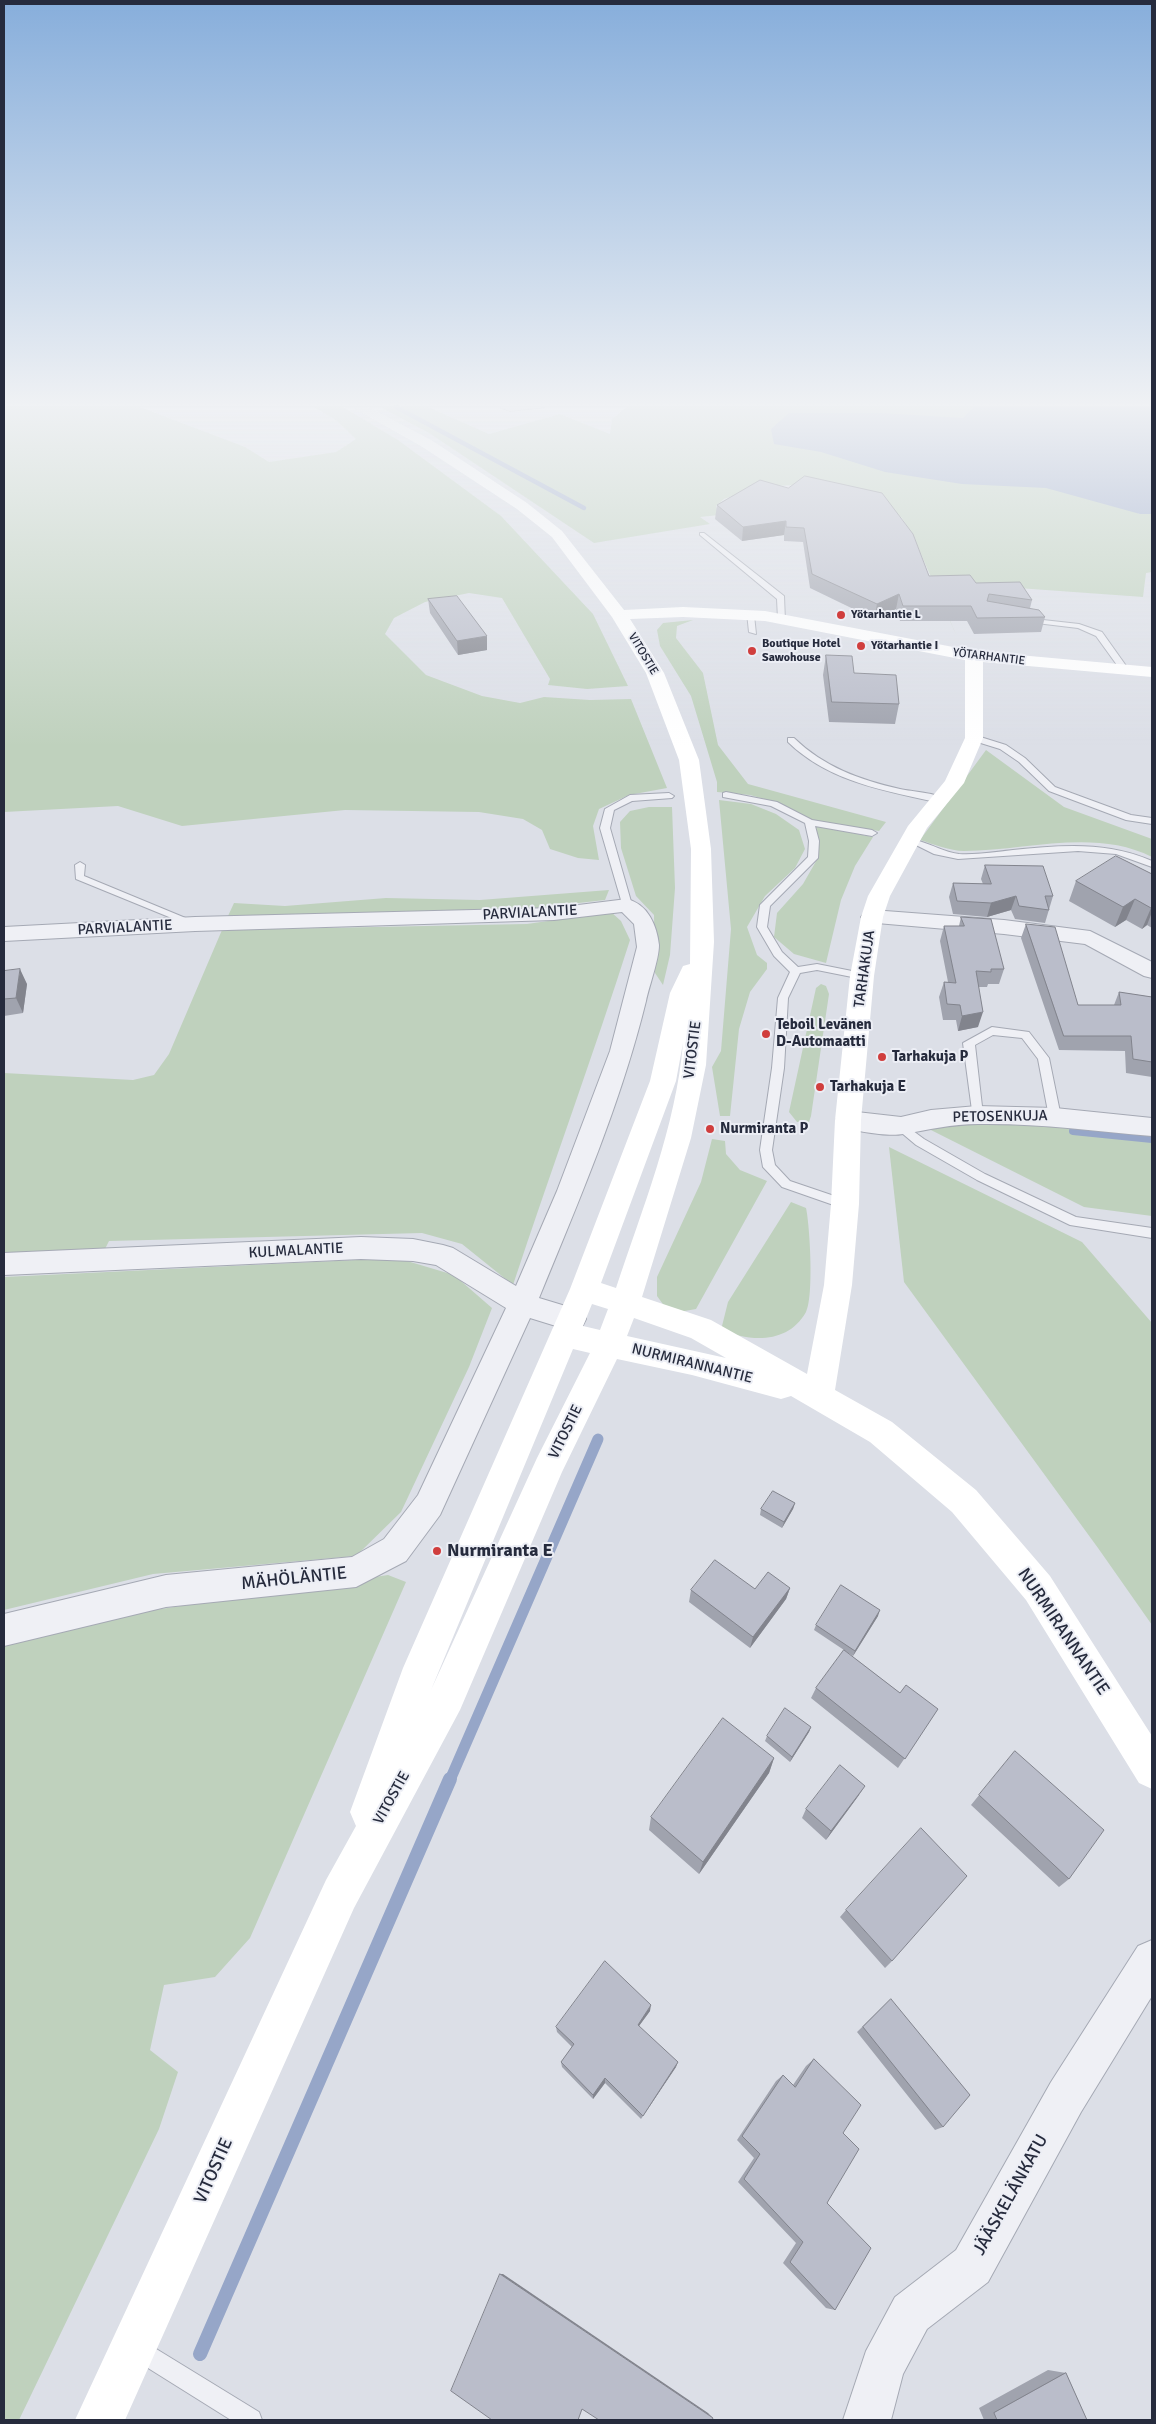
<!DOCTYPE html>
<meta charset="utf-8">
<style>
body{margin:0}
#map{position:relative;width:1156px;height:2424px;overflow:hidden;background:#dcdfe7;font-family:Signika,sans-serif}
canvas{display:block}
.frame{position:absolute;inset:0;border:5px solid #262b3d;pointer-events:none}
</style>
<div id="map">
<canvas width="1156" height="2424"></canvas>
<div class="frame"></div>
</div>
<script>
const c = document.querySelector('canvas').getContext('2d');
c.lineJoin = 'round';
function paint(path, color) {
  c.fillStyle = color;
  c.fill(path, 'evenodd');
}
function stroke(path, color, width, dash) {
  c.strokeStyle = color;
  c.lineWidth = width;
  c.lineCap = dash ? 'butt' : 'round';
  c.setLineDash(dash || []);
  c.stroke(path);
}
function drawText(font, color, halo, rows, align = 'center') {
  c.font = font + ' Signika,sans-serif';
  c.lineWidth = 4;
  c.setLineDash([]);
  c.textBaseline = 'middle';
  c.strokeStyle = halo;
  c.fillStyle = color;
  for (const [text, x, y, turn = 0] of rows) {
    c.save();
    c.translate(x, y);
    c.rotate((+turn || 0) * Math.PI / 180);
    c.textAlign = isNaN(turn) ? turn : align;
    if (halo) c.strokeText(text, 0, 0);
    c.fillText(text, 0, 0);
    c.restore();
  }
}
const green = new Path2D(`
 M4 407H140L245 447 269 462 336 452 356 439 337 421 314 407H343L398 440 501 516 593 614 628 686 587 689 548 685 550 679 502 598 469 593 425 602 394 618 385 634 426 675 482 696 520 703 544 697 590 700 631 699 667 788 629 795 599 809 593 826 599 860 578 858 550 849 542 830 523 819 479 812 345 810 182 826 118 806 4 812Z
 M380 407H428L489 434 560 414 610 434 612 419 627 407H1152L1064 479 1140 514H1152V572L1146 573 1143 597 934 582 957 637 914 538 902 518 881 503 799 485 772 486 748 491 724 499 716 506 719 515 700 517 710 524 594 543 429 433Z
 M693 620 677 626 676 638 703 673 718 745 748 784 886 822 879 831 809 820 775 802 750 795 717 792V782L691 696 660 646 657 630 663 623Z
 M986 750 1064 807 1152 839V857C1094 828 1026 851 964 851 950 851 933 844 920 840Z
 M719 800 751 804 776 814 799 830 805 849 795 868 765 896 747 927 757 955 767 963V969L750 992 739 1029 730 1116H720L712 1067 721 1051 731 929Z
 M649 807H672L675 888 670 955 663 985 655 973 654 915 636 896 621 848 620 822 630 811Z
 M816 826 873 837 855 866 841 900 826 963 794 954 774 937 777 913 803 884 819 856Z
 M609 890 605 900 516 910 228 916 234 903 285 906 386 898 480 900Z
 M611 912 621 921 630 940C593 1056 551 1170 513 1285L462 1244 422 1233 109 1241 105 1249 4 1254V1073L133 1080 154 1075 169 1054 222 930 527 924Z
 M821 984 826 986 829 994 811 1116 809 1122H797L789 1112 816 988Z
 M1047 1121 1152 1132V1216L1084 1207 915 1122Z
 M712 1139 725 1141 726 1154 740 1170 767 1181 696 1309 679 1312 665 1307 657 1296V1277L701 1182Z
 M889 1147 1082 1242 1152 1323V1625L1098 1548 904 1282Z
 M791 1202 806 1208C810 1226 814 1297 806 1312 788 1344 751 1342 721 1330L728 1302Z
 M397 1258 454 1275 492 1308 469 1367 401 1512 356 1556 153 1574 4 1610V1277Z
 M388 1575 406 1582 250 1938 215 1977 164 1985 150 2050 178 2072 159 2129 19 2420H4V1644L154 1610Z`);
const water = new Path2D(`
 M974 407H1152V514H1140L1046 488 962 484 885 472 821 452 774 444 771 429 789 413H881L963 418Z`);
const streamFar3 = new Path2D(`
 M396 407 584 508`);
const streamFar2 = new Path2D(`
 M1073 1131 1152 1139`);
const streamFar1 = new Path2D(`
 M450 1780 598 1439`);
const stream = new Path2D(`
 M200 2354 450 1779`);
const lane = new Path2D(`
 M500 407H545L510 411Z
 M700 533H704L784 596 785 621 778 619 777 599 700 535Z
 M747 613 754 615 756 634 749 632Z
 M1025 618 1079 624 1102 632 1129 670 1122 672 1096 636 1078 628 1028 622 1024 620Z
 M974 735 1006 745 1025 758 1055 787 1131 815 1152 818V824L1126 820 1049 791 1019 762 1000 749 971 740V736Z
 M788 738H794C824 767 860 780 900 789 913 792 935 792 945 800L940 803C886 791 829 782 788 742Z
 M726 792 777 802 812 820 872 830 877 833 872 836 815 826 819 841 818 858 770 906 767 927 782 952 798 967 817 964 862 973 867 976 862 979 817 970 800 973 788 998 784 1068 772 1150 775 1165 790 1181 849 1201 851 1204 845 1209 782 1187 763 1167 760 1150 772 1068 778 998 790 972 774 956 757 927 760 905 808 857 809 841 805 823 771 806 723 797V793Z
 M669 793 674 796 672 798 632 801 614 810 610 828 632 905 631 907H623L600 828 605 809 630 795Z
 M919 841C933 845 944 852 959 854 977 855 995 852 1013 850 1061 845 1107 841 1152 861V867L1116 854 1078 851 958 859 934 854 914 844Z
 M80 862 85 865 84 876 200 924 195 927 191 926 76 879 75 865Z
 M992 1027 1029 1032 1049 1058 1061 1117 1059 1120 1055 1121 1049 1117 1038 1059 1022 1038 993 1035 975 1045 983 1115 981 1118H973L963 1043Z
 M901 1122 924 1139 985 1174 1076 1217 1152 1228V1238L1070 1225 977 1180 916 1145 897 1129 895 1126Z
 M140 2339 259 2412 262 2420H231L132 2358 129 2350 132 2342Z`);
const street = new Path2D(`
 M627 899C648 904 657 926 659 945 659 960 649 986 646 1001 621 1103 579 1201 539 1298L582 1311 586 1319 582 1327 572 1331 530 1318 440 1515 406 1561 356 1587 166 1607 4 1646V1614L166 1575 352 1557 384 1539 418 1495 506 1308 436 1265 413 1261 361 1259 4 1275V1253L361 1237 413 1239 443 1245 453 1248 516 1286 557 1191 610 1051 637 947 634 924 622 912 554 920 195 931 4 941V927L195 917 554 908Z
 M872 910 1004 920 1090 931 1152 962V978L1144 976 1085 944 1004 934 865 922 861 917 865 912Z
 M977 1106 1055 1108 1152 1118V1136C1094 1131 1037 1123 978 1124 952 1124 928 1130 903 1134 888 1137 854 1131 839 1126L836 1120 839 1114 848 1111 901 1117 931 1110Z
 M1152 1940V1996L1081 2112 988 2282 927 2329 903 2374 891 2420H843L866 2351 895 2297 956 2250 1051 2082 1138 1946Z`);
const secondary = new Path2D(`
 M352 407H368L431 440 527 503 562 531 624 610 683 607 765 611 974 651 1152 667V677L983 662V738L964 783 927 828 890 896 883 917 874 976 861 1120 859 1204 852 1285 835 1390 892 1422 976 1490 1050 1576 1152 1736V1789L1139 1783 1026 1600 952 1512 870 1442 791 1396 781 1399 692 1375 617 1359 562 1472 460 1710 354 1908 125 2420H75L326 1880 356 1826 350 1812 403 1668 570 1289 650 1081 670 993 683 966 690 964 691 849 679 760 646 673 612 617 552 537 517 509 421 446ZM683 617 765 621 965 660V738L945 781 908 826 868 896 861 917 850 976 835 1120 831 1204 824 1285 807 1374 711 1320 642 1297 691 1138 706 1065 714 942 711 849 699 760 664 673 630 619ZM683 1043C676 1127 642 1209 616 1288L601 1283 676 1081ZM592 1304 608 1309 600 1330 583 1326ZM634 1318 691 1338 726 1358 627 1336ZM573 1349 590 1353 537 1458 431 1690Z`);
const wall = new Path2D(`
 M760 480 929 576 976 583 1032 600 1030 608 1045 617 1041 632 974 634 967 621H900L896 609 874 619 810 588 803 542 784 541V535L742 541 715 519 717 505Z
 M428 599 487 650 458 655 430 613Z
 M826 655 854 673 899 704 895 724 829 722 823 675Z
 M985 865 1053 896 1045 923 1015 919 1011 910 987 917 953 914 949 897 953 883 983 884 981 879Z
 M1152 874V928L1147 925 1142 929 1126 920 1115 927 1069 901 1076 881Z
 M961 917 1004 969 999 984H988L987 987H979L978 1027 958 1031 956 1020H943L939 997 944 982H948L940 941 944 926H959Z
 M1026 924 1078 1005H1114L1119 992 1152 997V1077L1126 1073 1125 1051 1059 1050 1021 938Z
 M4 971 27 984 23 1013 4 1016Z
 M795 1503 793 1509 782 1528 760 1515 761 1509Z
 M790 1588 786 1599 750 1648 689 1602 691 1590 755 1589Z
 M878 1616 853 1656 845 1651 900 1693 938 1709 898 1768 811 1698 816 1688 844 1650 814 1630 816 1625Z
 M811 1727 809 1732 790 1762 765 1741 767 1736Z
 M1015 1751 1069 1879 1059 1887 971 1805Z
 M774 1758 769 1773 699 1874 649 1830 651 1817Z
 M859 1795 826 1840 802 1818 806 1809Z
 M846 1910 892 1961 885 1968 840 1917Z
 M891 1999 943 2127 935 2130 857 2032Z
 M650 2011 639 2026 676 2067 641 2119 605 2083 593 2099 562 2067 561 2062 572 2047 557 2032 556 2027Z
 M814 2059 843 2133 827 2203 835 2310 826 2308 783 2263 796 2243 738 2182 754 2158 737 2140 776 2081 783 2075 793 2085 806 2066Z
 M1048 2370 1066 2373 1087 2420H984L979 2408Z`);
const shadedWall = new Path2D(`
 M786 521 784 535 742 541 743 527Z
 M899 594 896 609 874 619 877 604Z
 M487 636V650L458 655 457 641Z
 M1016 896 1011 910 987 917 991 903Z
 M1135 899 1126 920 1115 927 1123 907Z
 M1152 907V912L1147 925 1142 929 1151 908Z
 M20 969 27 984 23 1013 16 998Z
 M983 1012 978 1027 958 1031 962 1016Z
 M795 1503 793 1509 782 1528 784 1522Z
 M790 1588 786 1599 750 1648 753 1637Z
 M880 1610 878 1616 853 1656 855 1651Z
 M811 1727 809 1732 790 1762 792 1757Z
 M774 1758 769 1773 699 1874 703 1862Z
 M865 1786 859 1795 826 1840 831 1831Z
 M651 2005 650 2011 636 2030 638 2025Z
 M678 2062 676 2067 641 2119 643 2116Z
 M605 2078V2083L593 2099V2095Z
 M500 2274H503L708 2413 713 2418Z`);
const building = new Path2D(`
 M805 476 882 493 913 534 929 576 970 575 976 583 1020 582 1032 600 989 594 987 601 1039 610 1045 617 977 618 971 606H903L899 594 877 604 812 574 804 528 786 527V521L743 527 717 505 760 480 788 488Z
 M457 596 487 636 457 641 428 599Z
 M826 655 852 656 854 673 896 675 899 704 832 702Z
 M1116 856 1152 874V907L1151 908 1135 899 1123 907 1076 881Z
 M985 865 1043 866 1053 896H1045L1049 910 1019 906 1016 896 991 903 957 901 953 883 991 884Z
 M961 917 991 919 1004 969H991V972L976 971 983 1012 962 1016 960 1005 947 1004 944 982 956 983 944 926H964Z
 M1026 924 1055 927 1078 1005H1121L1119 992 1152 997V1062L1133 1059 1131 1036H1064Z
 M20 969 16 998 4 999V971Z
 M773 1491 795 1503 784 1522 761 1509Z
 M715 1560 755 1589 768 1572 790 1588 753 1637 691 1590Z
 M841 1585 880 1610 855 1651 816 1625Z
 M844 1650 900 1693 906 1685 938 1709 905 1759 816 1688Z
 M785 1708 811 1727 792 1757 767 1736Z
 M723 1718 774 1758 703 1862 651 1817Z
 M1015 1751 1104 1830 1069 1879 979 1795Z
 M840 1765 865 1786 831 1831 806 1809Z
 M921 1828 967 1876 892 1961 846 1910Z
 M605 1961 651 2005 638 2025 678 2062 643 2116 605 2078 593 2095 561 2062 574 2044 556 2027Z
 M891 1999 970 2095 943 2127 863 2027Z
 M814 2059 861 2105 843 2133 859 2149 827 2203 871 2248 835 2310 790 2262 803 2242 744 2179 760 2154 742 2136 783 2075 795 2087Z
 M500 2274 713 2418 712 2420H599L582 2409 578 2420H492L451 2391Z
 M1066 2373 1087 2420H997L994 2413Z`);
const markers = [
 [841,615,5,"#d03e3d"],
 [861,646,5,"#d03e3d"],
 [752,651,5,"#d03e3d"],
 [766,1034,5,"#d03e3d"],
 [882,1057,5,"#d03e3d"],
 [820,1087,5,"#d03e3d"],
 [710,1129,5,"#d03e3d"],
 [437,1551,5,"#d03e3d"]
];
const farPoinames = [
 ["Yötarhantie L",851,615],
 ["Boutique Hotel",762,644],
 ["Sawohouse",762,658],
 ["Yötarhantie I",871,646]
];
const farStreetnames = [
 ["VITOSTIE",643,654,59],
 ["YÖTARHANTIE",989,657,7]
];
const streetNames = [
 ["PARVIALANTIE",530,913,-3],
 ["PARVIALANTIE",125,928,-3],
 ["TARHAKUJA",865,969,-82],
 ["VITOSTIE",693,1050,-83],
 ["PETOSENKUJA",1000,1117,-1],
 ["KULMALANTIE",296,1251,-3],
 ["NURMIRANNANTIE",692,1364,14],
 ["VITOSTIE",566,1432,-64],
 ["VITOSTIE",392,1798,-61]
];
const poiNames = [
 ["Teboil Levänen",776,1025],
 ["D-Automaatti",776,1042],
 ["Tarhakuja P",892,1057],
 ["Tarhakuja E",830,1087],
 ["Nurmiranta P",720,1129]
];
const nearPoinames = [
 ["Nurmiranta E",447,1551]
];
const nearStreetnames = [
 ["MÄHÖLÄNTIE",294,1579,-6],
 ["NURMIRANNANTIE",1063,1632,56],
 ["VITOSTIE",214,2171,-66],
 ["JÄÄSKELÄNKATU",1011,2195,-61]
];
paint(green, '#bfd1bd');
paint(water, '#96a6c8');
stroke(streamFar3, '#96a6c8', 4.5);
stroke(streamFar2, '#96a6c8', 8);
stroke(streamFar1, '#96a6c8', 11);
stroke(stream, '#96a6c8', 14);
stroke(lane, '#a5a9b4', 2);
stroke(street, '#a5a9b4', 2);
paint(lane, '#eff0f5');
paint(street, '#eff0f5');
paint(secondary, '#fff');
paint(wall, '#a0a3ae');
paint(shadedWall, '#82848d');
paint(building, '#babdca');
stroke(building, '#82848d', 1);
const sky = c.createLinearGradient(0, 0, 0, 747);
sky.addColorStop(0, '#87aedb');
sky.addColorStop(0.54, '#eff1f4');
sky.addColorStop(1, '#eff1f400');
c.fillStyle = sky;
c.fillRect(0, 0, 1156, 747);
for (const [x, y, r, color] of markers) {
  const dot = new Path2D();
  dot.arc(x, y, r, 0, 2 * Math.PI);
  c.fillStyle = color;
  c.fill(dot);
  stroke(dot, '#eceef5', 2);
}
drawText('bold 12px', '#262b3d', '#eceef5', farPoinames, 'left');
drawText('12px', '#262b3d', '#eceef5', farStreetnames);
drawText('15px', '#262b3d', '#eceef5', streetNames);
drawText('bold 15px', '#262b3d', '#eceef5', poiNames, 'left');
drawText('bold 18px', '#262b3d', '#eceef5', nearPoinames, 'left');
drawText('18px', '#262b3d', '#eceef5', nearStreetnames);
</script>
